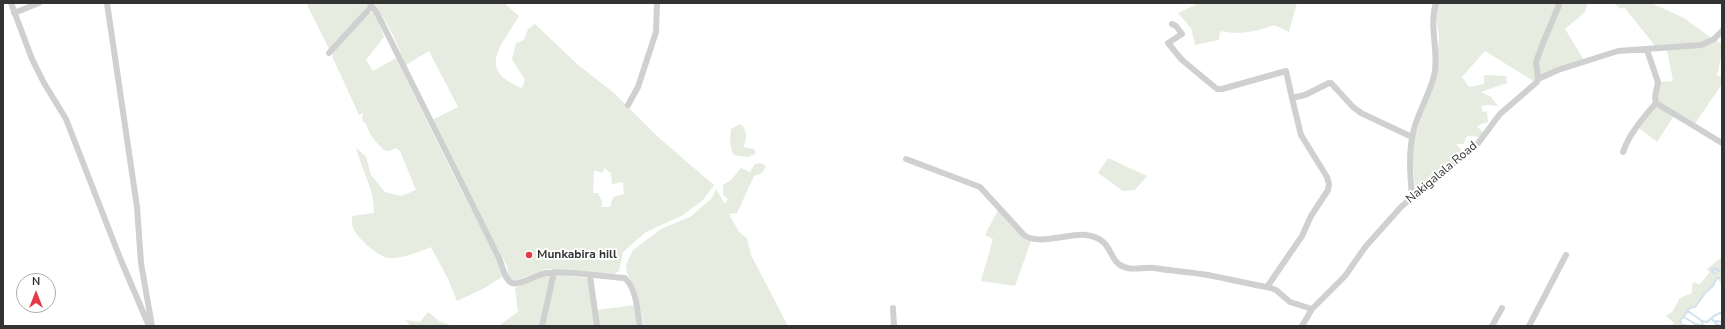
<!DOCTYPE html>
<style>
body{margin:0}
#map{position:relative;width:1725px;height:329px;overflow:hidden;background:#fff;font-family:"Nunito Sans",sans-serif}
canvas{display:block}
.frame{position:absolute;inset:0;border:4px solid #333;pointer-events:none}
.north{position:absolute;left:16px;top:273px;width:40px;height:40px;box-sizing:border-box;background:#fff;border:1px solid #adadad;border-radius:50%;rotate:0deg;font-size:11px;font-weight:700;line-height:16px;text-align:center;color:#333}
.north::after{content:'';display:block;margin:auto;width:14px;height:18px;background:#e63946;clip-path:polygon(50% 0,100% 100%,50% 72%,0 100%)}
</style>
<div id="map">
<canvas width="1725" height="329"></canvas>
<div class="frame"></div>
<div class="north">N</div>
</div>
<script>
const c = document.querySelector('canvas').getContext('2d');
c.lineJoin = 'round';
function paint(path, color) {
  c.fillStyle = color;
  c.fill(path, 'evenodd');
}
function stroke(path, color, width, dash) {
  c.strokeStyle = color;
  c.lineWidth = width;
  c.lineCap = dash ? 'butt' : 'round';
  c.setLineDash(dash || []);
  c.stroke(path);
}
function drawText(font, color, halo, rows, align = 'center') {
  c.font = font + ' "Nunito Sans",sans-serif';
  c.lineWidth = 4;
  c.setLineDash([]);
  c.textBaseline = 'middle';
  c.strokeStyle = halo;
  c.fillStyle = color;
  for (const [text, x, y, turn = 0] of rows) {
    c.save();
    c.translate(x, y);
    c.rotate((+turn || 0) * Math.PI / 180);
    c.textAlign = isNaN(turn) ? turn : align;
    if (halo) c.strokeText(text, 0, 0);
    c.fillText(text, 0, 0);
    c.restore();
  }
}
const green = new Path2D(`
 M308 3H367L369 6 329 49 307 5Z
 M375 3H504L519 16C501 46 476 70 522 88L525 80 512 59 516 43 524 40 528 29 535 24 577 64 614 93 658 137 714 185 703 200 683 215 646 232 623 252 619 271 614 274 547 269 514 281 509 277 507 266C481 218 456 169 432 120L458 107 429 51 406 65 393 35ZM604 168 611 173 612 184 623 182 624 194 613 197 610 207H602V201L598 193H593L594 170 603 173Z
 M1199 3H1297L1289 32 1274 25C1256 32 1239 35 1220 31L1219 40 1195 45 1191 28 1178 13Z
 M1438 3H1588L1585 12 1565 29 1584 60 1535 82 1485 51 1462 77 1469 87 1484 84V75L1506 76 1507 83 1481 92 1491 97 1498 106 1488 105 1481 106 1483 112 1487 111 1488 122 1481 124 1477 127 1482 131V137L1467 136 1463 144H1456L1464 153 1415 190 1412 145 1436 73 1439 37 1436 18Z
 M1613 3H1651L1684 18 1710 37 1701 43 1656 47 1624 7 1621 9Z
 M374 12 376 14 384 37 366 60 373 71 396 58 452 172 499 263 502 277 483 289 457 301 449 281 431 247C418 252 405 258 391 258 380 259 357 238 353 228 351 224 352 220 352 216L374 213C375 190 361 169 356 147L366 157 371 175 385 192 401 196 416 190 400 151 396 148 389 151 384 150 376 142 370 134 366 124 362 120 363 113 359 115 332 56 333 53 369 13Z
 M1715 40 1722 44V54L1717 75 1722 78V84L1694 125 1675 114 1657 142 1638 127 1654 110 1659 82 1673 81 1667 50Z
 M740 124 743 126C747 134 747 139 743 147L755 149V154L748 157 733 155 730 143 731 129Z
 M1108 158 1147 176 1135 190 1123 191 1098 173Z
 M760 163 766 166 762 173 754 176 737 213 729 214 739 232 747 238 751 255 788 326H644L637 292 627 273 626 265 633 250 661 229 690 217 712 198 716 189 725 204 728 199 723 195V185L731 180 741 168 750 172 755 164Z
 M999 208 1031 241 1015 286 981 281 993 239 985 235Z
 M1722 257V285L1717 278 1713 286 1706 292 1695 307 1690 308 1680 321 1683 326H1670L1674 323 1666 316 1672 312 1680 298 1692 293V284L1695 282 1699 285 1710 272 1707 269Z
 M551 274 539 326H498L518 312 515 288 530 279Z
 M555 275 588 278 594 326H544Z
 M635 305 637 326H599L597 310Z
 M428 312 439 321 453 326H410L406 320 420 322Z`);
const stream = new Path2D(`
 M1715 274 1711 270 1714 268 1722 272
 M1688 311 1702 321 1703 326
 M1684 317 1695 324 1702 325
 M1711 318 1714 321 1716 324 1721 326
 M1702 321 1707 322 1714 316 1720 313 1722 314
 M1715 322 1717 321 1721 322
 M1683 325 1691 326
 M1683 326 1680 321 1690 308 1695 307 1706 292 1713 286 1717 278H1722`);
const minor = new Path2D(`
 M11 3 32 59 44 83 66 119 120 258 149 326
 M107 3 137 207 141 263 152 326
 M370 3 377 13C417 94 458 175 498 256 502 263 504 280 512 283 519 286 537 274 547 273 570 270 601 277 625 278 637 290 637 310 640 326
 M14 13 39 3
 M1172 24 1176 26 1182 34 1168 43 1182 60 1217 89H1222L1286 71 1292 98 1305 95 1329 83H1331L1353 107 1361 113 1412 137
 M329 53 372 6
 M1538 79 1536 62 1543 43 1559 5 1558 3
 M1656 103 1722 143
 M628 105 638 87 656 32 657 3
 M1623 152C1629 134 1643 118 1656 103L1655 97 1658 82 1647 50
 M906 159 980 187 1024 235C1038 246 1069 233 1086 235 1116 239 1106 263 1127 268 1135 270 1145 267 1154 268 1172 271 1190 272 1208 275 1229 279 1250 284 1271 288L1276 290 1290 302 1312 309
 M1412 196C1410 174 1408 151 1414 129 1419 110 1432 90 1435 71 1438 48 1429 25 1436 3
 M590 276 597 326
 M1267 287 1302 236 1311 216 1328 190 1329 184 1327 177 1301 135 1292 98
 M893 308 894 326
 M542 326 554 272
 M1302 326 1312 309 1345 276 1366 246 1401 207 1422 189 1476 146 1500 114 1537 82 1538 79 1558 70 1618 51 1701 45 1714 39 1722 31
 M1492 326 1502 308
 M1529 326 1566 255`);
const markers = [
 [529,255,4,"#e63946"]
];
const streetNames = [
 ["Nakigalala Road",1442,173,-40]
];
const poiNames = [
 ["Munkabira hill",537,255]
];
paint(green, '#e6ecdf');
stroke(stream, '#cfe2ee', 2);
stroke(minor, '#d0d0d0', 6);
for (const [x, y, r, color] of markers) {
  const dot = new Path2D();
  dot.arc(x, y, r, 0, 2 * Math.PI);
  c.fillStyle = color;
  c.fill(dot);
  stroke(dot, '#fff', 1.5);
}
drawText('12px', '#333', '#fff', streetNames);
drawText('bold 12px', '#333', '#fff', poiNames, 'left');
</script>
